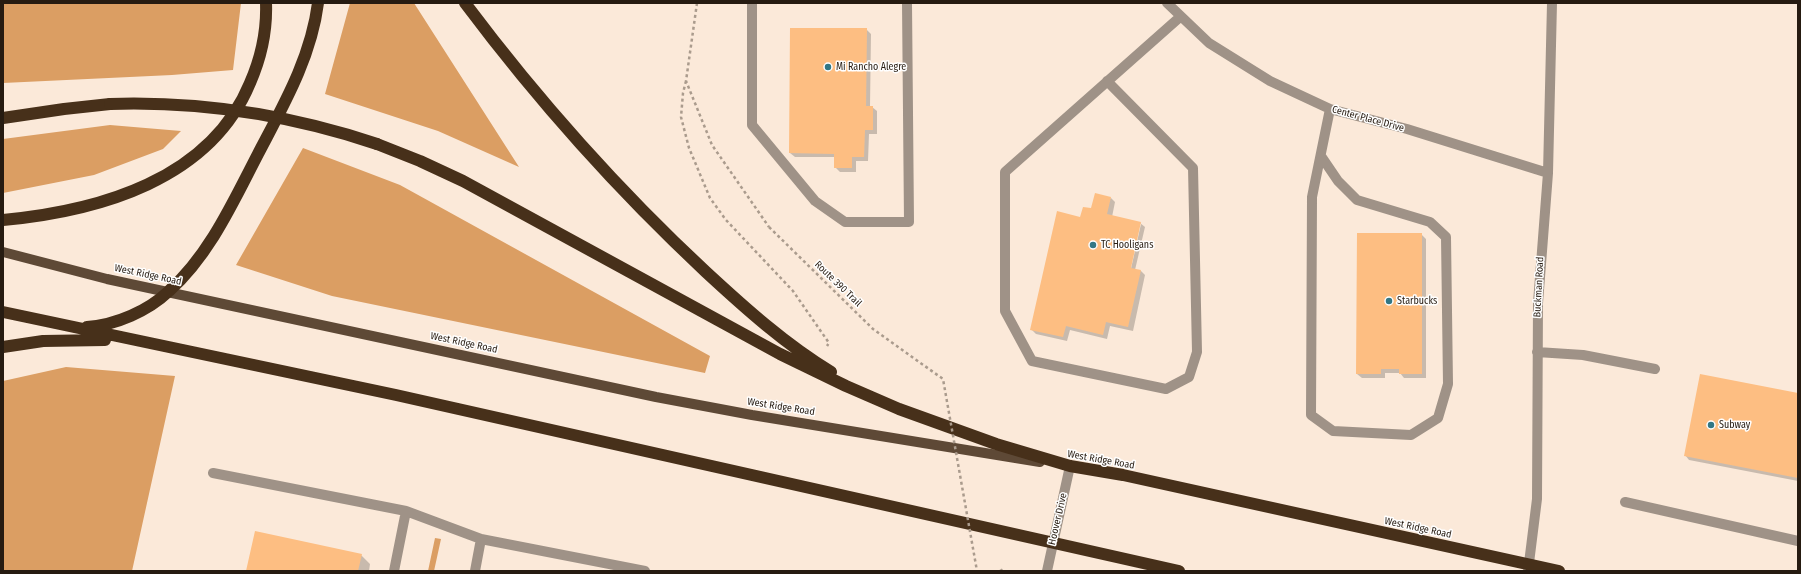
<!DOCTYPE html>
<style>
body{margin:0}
#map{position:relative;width:1801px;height:574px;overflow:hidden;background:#fbe9d9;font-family:"Fira Sans Condensed",sans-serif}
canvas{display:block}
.frame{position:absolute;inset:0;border:4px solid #261b11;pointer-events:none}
</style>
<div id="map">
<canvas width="1801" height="574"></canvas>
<div class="frame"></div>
</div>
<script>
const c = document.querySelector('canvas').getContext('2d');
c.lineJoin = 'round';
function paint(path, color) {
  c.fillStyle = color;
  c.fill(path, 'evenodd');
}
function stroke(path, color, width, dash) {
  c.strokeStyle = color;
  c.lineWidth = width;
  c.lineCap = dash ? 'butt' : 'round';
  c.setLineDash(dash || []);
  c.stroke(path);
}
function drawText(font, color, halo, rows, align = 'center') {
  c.font = font + ' "Fira Sans Condensed",sans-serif';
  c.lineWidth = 3;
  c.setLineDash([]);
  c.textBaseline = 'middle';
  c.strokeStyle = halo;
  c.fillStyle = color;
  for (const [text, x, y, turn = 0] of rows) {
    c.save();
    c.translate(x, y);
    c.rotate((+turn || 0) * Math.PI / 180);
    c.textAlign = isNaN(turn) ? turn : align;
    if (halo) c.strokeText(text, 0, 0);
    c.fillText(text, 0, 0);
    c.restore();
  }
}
const forest = new Path2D(`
 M3 3H241L233 70 172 75 3 83Z
 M350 3H414L519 167 438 131 325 94Z
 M110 125 181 131 163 149 94 175 3 193V139Z
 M303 148 400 185 710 356 705 373 332 296 236 265Z
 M66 367 175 376 132 571H3V381Z
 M435 538 441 539 434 571H428Z`);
const shadow = new Path2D(`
 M866 29 871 34 870 107H872L877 111V134H869L868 161H856V172H840L835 167V157H795L790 153Z
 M1111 198 1115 202 1112 217 1140 223 1145 227 1135 270 1141 271 1145 275 1133 331 1110 326 1107 339 1070 330 1067 341 1036 334 1031 329 1081 218ZM1139 224H1141L1130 273 1129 272Z
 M1421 234 1426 239V378H1404L1400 373H1385V378H1362L1357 374Z
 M1798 394V481L1689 460 1685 455Z
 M361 555 370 564 369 571H247Z`);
const building = new Path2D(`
 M790 28H867L866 106H873V130H865L864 157H852V168H834V154L789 153Z
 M1095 193 1111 197 1107 214 1141 222 1131 268 1141 270 1128 327 1106 322 1103 335 1066 326 1063 337 1030 330 1057 211 1080 217 1083 207 1091 208Z
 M1357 233H1422V374H1399V369H1381V374H1356Z
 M1700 374 1798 393V478L1684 456Z
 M255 531 362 554 358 571H246Z`);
const path = new Path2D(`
 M697 3 686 81 712 145 769 227
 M686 81 683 93 681 117 689 148 710 198 726 220 793 291 829 343 827 346
 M1000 571 1005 568`);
const minor = new Path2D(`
 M752 3V125L815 201 845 222H909L907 3
 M1167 3 1209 43 1270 81 1330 109 1407 129 1548 173
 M1107 81 1193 168 1197 352 1189 377 1166 389 1032 361 1005 311V172L1180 17
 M1321 156 1338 181 1357 200 1430 222 1446 237 1448 384 1438 418 1411 435 1333 431 1311 415 1312 197 1330 109
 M1537 352 1583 355 1655 369
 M213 473 406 511 481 539 645 571
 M1625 502 1798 541
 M394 571 406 511
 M475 571 481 539
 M1047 571 1070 466
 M1528 571 1537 499 1538 303 1548 173 1552 3`);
const major = new Path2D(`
 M3 252 107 279 656 397 752 415 1040 462`);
const highway = new Path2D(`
 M465 3C537 99 618 190 706 272 745 308 785 344 831 372
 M3 118 64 109 110 104
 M377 144 420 161 463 181 780 354 846 386 899 409 996 444 1070 466 1123 475 1559 571
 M3 220C99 211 210 180 250 83 261 58 267 30 266 3
 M3 312 396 395 1179 571
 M87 327C116 325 148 311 169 291 210 254 233 202 258 154 283 106 311 58 318 3
 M3 347 43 341 105 340`);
const pathBridge = new Path2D(`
 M769 227 873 329 943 379 977 571`);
const highwayBridge = new Path2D(`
 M110 104C202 101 290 115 377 144`);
const markers = [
 [828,67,4,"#327785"],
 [1093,245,4,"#327785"],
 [1389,301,4,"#327785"],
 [1711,425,4,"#327785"]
];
const poiNames = [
 ["Mi Rancho Alegre",836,67],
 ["TC Hooligans",1101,245],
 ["Starbucks",1397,301],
 ["Subway",1719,425]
];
const streetNames = [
 ["Center Place Drive",1368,119,15],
 ["West Ridge Road",148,275,12],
 ["Route 390 Trail",838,284,44],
 ["Buckman Road",1539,287,-87],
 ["West Ridge Road",464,343,12],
 ["West Ridge Road",781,407,9],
 ["West Ridge Road",1101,460,10],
 ["Hoover Drive",1058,519,-77],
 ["West Ridge Road",1418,528,12]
];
paint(forest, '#db9e63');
paint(shadow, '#0003');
paint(building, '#fdbe82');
stroke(path, '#aa9b8d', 2.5, [3, 3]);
stroke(minor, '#9f9287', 10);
stroke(major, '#5e4936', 10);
stroke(highway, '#47301a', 12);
stroke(pathBridge, '#aa9b8d', 2.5, [3, 3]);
stroke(highwayBridge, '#47301a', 12);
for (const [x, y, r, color] of markers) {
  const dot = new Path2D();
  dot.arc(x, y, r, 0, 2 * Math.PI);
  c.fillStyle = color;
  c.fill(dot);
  stroke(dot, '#fff', 1.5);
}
drawText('10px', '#261b11', '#fff', poiNames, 'left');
drawText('10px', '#261b11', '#fff', streetNames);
</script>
